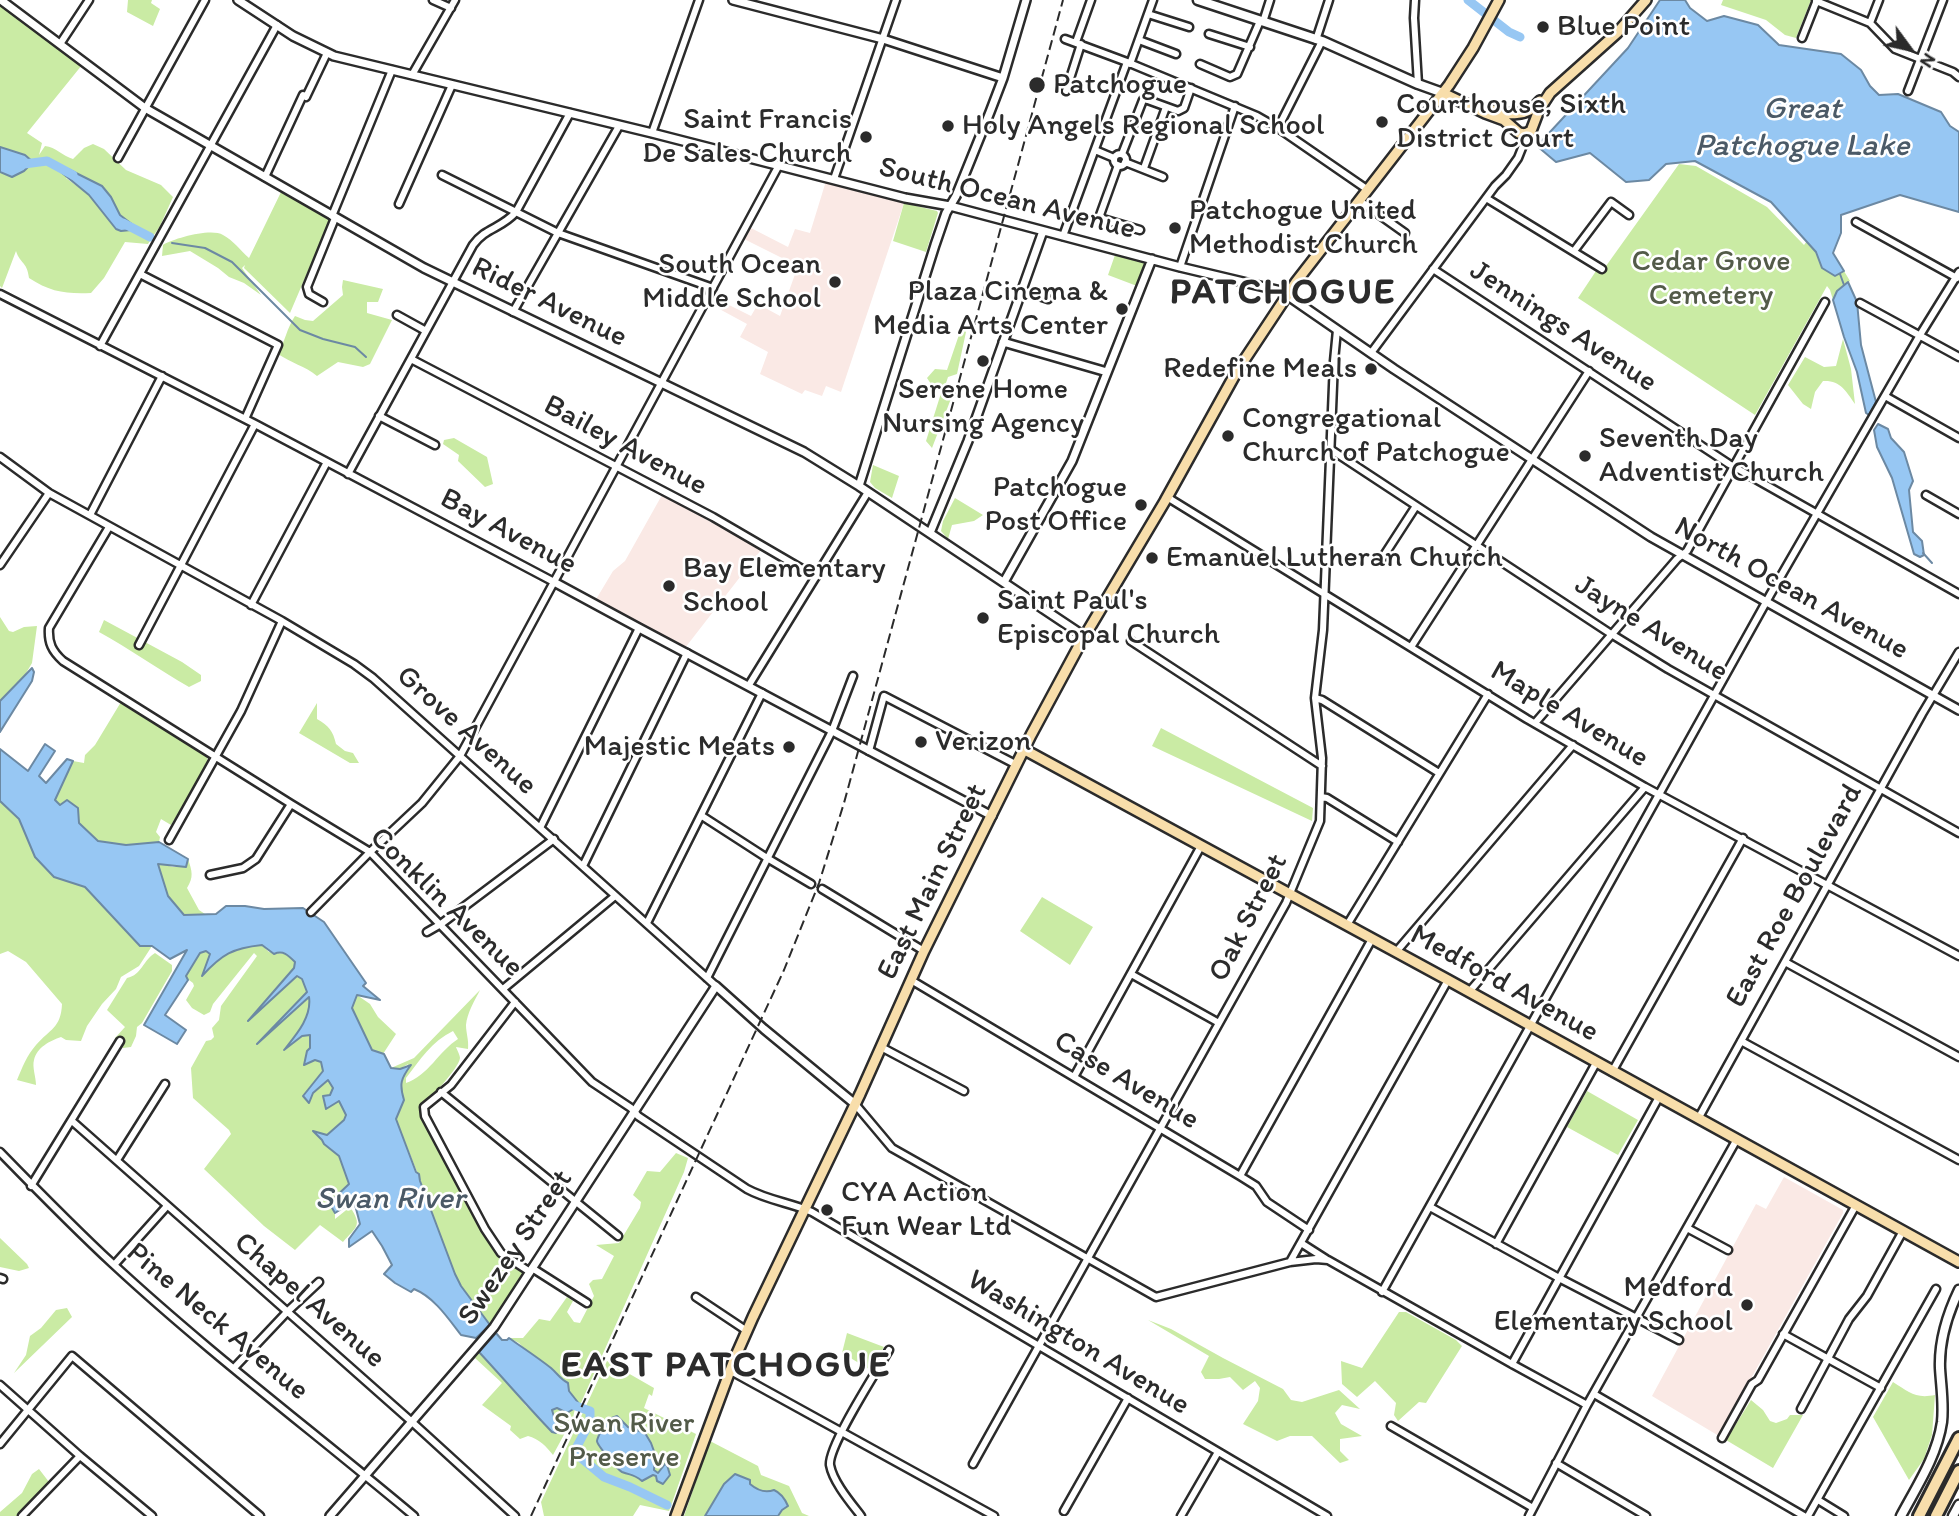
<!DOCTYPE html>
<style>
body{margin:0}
#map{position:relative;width:1959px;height:1516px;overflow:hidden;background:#fff;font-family:Itim,sans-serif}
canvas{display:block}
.north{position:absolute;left:1875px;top:14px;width:70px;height:70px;-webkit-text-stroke:5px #fff;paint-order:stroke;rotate:123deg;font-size:19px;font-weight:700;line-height:28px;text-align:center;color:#2b2b2b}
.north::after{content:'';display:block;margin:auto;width:24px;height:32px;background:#2b2b2b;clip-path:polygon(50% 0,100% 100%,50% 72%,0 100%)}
</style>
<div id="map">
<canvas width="1959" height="1516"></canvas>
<div class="north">N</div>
</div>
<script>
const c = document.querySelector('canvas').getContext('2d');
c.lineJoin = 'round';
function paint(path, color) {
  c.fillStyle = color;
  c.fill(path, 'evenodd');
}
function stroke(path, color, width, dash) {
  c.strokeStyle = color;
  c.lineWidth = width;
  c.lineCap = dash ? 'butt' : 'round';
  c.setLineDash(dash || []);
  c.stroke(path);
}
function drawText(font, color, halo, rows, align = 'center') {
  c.font = font + ' Itim,sans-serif';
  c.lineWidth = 5;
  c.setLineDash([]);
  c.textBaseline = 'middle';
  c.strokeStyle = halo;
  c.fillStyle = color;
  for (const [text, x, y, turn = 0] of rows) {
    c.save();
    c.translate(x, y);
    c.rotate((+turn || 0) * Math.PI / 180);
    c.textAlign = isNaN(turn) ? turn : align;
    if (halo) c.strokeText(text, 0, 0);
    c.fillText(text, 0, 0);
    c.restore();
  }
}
const built = new Path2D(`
 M826 181 905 200 841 392 826 386 822 396 805 390 802 394 760 374 768 352 740 337 747 324 712 305 717 299 751 316 758 304 780 316 798 266 744 239 751 228 788 247 795 229 810 233Z
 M662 495 761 550 685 648 595 601 613 571 625 561Z
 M1784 1177 1843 1210V1213L1719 1436 1652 1396 1756 1204 1766 1209Z`);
const green = new Path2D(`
 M128 0H152L151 3 160 9 153 26 127 12Z
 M1723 0H1811L1796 38 1785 35 1766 20 1721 5Z
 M0 6 82 65 27 133 42 143 39 155 45 146C56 147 62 156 73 159L84 148 93 144 104 149 126 170 161 185 173 197 160 226 148 244 125 242 104 278 91 293C66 294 50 292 29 278 27 261 20 264 16 251L2 288 0 286ZM68 169 102 186 111 197 120 215 133 225 116 229 89 195 66 178Z
 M1679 164 1696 166 1767 207 1804 245 1807 241 1816 252 1822 268 1835 276 1844 271 1850 281 1837 291 1833 300 1830 290 1827 286 1755 415 1578 298 1596 271 1601 273Z
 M282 190 331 217 290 313 244 268 245 265 242 268 261 295 244 283 229 277 218 268 190 251 162 256 163 245C175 238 211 228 223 235 233 240 241 251 249 258Z
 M904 203 937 211 938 213 926 252 893 241Z
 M1115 255 1146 263 1137 286 1108 275Z
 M343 280 383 289 378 302H367V313L392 320 370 364 363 367 338 362 317 376C305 366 291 363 278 354 285 341 287 328 295 316L305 320 313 321 343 295 342 287Z
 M962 326 966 332 957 374 948 377 946 383 952 396 932 448 926 441 942 390 931 384 927 378 935 369 947 370Z
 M1843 339 1851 369 1855 404C1846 391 1840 380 1823 381L1815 392 1811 409 1803 404 1788 385 1805 357 1824 367 1836 366Z
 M454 438 487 457 493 484 485 487 458 461 459 455 443 444 444 440Z
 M873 465 899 476 892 498 875 488 870 482Z
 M955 498 983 515 974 521 952 525 948 539 941 531 943 521Z
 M0 617 9 631 13 632 24 627 37 626 32 663 22 680 0 701Z
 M104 620 182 662 201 675V681L189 687C158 669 130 649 99 632Z
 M121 702 207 756 208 764 171 825 161 819 156 832 160 837 159 842 126 845 98 841 55 800 73 761 84 763 85 755 95 745Z
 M317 703V719C329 726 333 731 336 744L345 751 353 753 359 763H350L299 733Z
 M1161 728 1313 808 1312 821 1152 746Z
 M0 801 19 819 35 857 54 877 85 887 140 945 152 946 139 966 121 977 116 989 102 1004 87 1026 81 1041 66 1040 61 1037C50 1041 37 1047 34 1060 32 1067 36 1077 36 1085L17 1080C22 1068 27 1055 36 1045 50 1029 61 1028 62 1004L26 962 8 951 0 954Z
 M188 859C192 871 194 877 187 888L199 910 205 914 184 915 168 896 158 863 173 867H185Z
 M1042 897 1093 927 1070 965 1020 931Z
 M262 945 269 952 287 954 295 962V968L255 1014 297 976 302 979 307 992 271 1031 309 996C312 1016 299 1031 287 1047L302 1036 310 1035V1048L305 1064 315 1060 321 1062 323 1071 313 1093 328 1080 333 1088 326 1103V1108L339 1101 346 1115 344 1120 327 1135 315 1131 324 1144 339 1156 349 1184 329 1203 335 1213V1219L350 1207C363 1226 356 1227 343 1242L320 1225 295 1250 264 1226 204 1169 231 1134 229 1130 193 1098 191 1068 206 1041 211 1040 214 1037 212 1028 219 1020 221 1006 257 956 254 953 213 1004 210 1012 204 1015 192 1008 186 1000 194 986 193 983 185 977 200 953 206 951 210 954 208 963C219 962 228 952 239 948 246 946 255 946 262 945Z
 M155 953 172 965V971L142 1023 137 1027 136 1036 131 1047 123 1048 115 1038 125 1027 107 1010 127 978C142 975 143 960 155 953Z
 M480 990C475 1000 467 1013 466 1025 466 1033 469 1040 468 1049L456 1047C457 1050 460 1055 460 1058 459 1069 427 1100 420 1112L496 1253 523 1272 524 1274 490 1325 461 1286 455 1274 420 1181 419 1174 417 1172 396 1119 404 1100C400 1087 402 1077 408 1064L400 1069 391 1068 414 1058ZM453 1031 458 1039C439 1051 428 1076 406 1083V1078C420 1060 432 1041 453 1031Z
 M357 995 370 1004 378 1017 396 1034 383 1054 372 1050 352 1008Z
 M1587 1091 1638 1120 1618 1155 1567 1127Z
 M676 1153 688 1158 684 1172 580 1405 556 1372 529 1354 519 1343 509 1338H523L539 1319 550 1321 567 1297 573 1301 567 1312 574 1322 580 1323 594 1296 589 1284 593 1280 602 1279 614 1256 596 1245 619 1243 640 1208 641 1202 633 1195 647 1171 660 1172Z
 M0 1238 27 1264 29 1268 19 1271 0 1267Z
 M67 1308 72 1317 14 1373 26 1355 30 1336 41 1328 56 1310Z
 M1399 1312H1406L1456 1340 1462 1346 1426 1403 1419 1402 1398 1421 1394 1415 1396 1403 1375 1381 1357 1397 1342 1384 1341 1361 1362 1368Z
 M1148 1320 1171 1329 1223 1358 1283 1389 1291 1400 1302 1402 1339 1390 1360 1409 1342 1405 1335 1413 1341 1424 1362 1436 1340 1439V1451L1349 1460 1340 1463 1312 1436H1290L1277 1441 1243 1424 1258 1401 1260 1388 1255 1381 1243 1390 1230 1377 1219 1379H1205L1201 1372 1209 1356Z
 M847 1333 884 1347 869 1369 842 1353Z
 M479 1352 514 1390 526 1406 537 1415 557 1427 552 1410 557 1408 567 1413 575 1408 573 1418 553 1455C546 1446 539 1439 528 1436L520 1439 510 1430 511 1426 482 1405 502 1383 475 1358Z
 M607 1361 654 1388 652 1396 649 1394 644 1408 696 1434 671 1506 669 1511 640 1505 633 1516H544L541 1502Z
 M1893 1382C1909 1392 1915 1399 1935 1395L1932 1435 1924 1459 1909 1480 1873 1417Z
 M1751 1400 1763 1410 1770 1421 1776 1423 1787 1419 1790 1415H1803L1773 1468 1726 1440Z
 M710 1441 758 1466 761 1475 789 1486 802 1513 809 1516H778L785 1499 778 1492 759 1490 750 1484H724L705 1516H684Z
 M39 1469 49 1482 17 1516H0V1512L22 1493 32 1474Z`);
const water = new Path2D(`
 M1660 0H1685L1690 8 1707 21 1724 16 1758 25 1779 45 1841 54 1861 70 1870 86 1879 95 1898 94 1941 112 1950 126 1959 132V212L1900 195 1841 215V233L1833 253 1844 271 1835 276 1822 268 1816 252 1771 202 1695 161 1666 164 1649 180 1626 182 1590 153 1556 162 1537 146 1628 48Z
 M0 147 25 155 33 162 24 171 12 177 0 172Z
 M68 169 102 186 111 197 120 215 133 225 131 230 121 231 116 229 89 195 61 172Z
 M1848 282 1857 302 1861 345 1876 402 1869 415 1866 413 1857 372 1844 337 1833 300 1837 291Z
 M1878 424 1888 429 1891 438 1904 452 1913 481 1909 490 1913 532 1922 541 1924 555 1920 557 1914 554 1892 478 1877 447 1874 430Z
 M32 668 34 672 32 681 0 732V701Z
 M45 744 55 751 39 776 46 783 67 759 73 761 55 800 60 805 67 800 78 808 79 823 98 841 126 845 159 842 188 859 186 867 158 864 168 896 184 915 216 914 226 906H245L264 909 303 908 324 922 366 983 363 986 380 1000 357 995 352 1008 372 1050 384 1054 391 1068 400 1069 411 1065C401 1078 399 1084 404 1100L396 1119 416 1172 419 1174 420 1181 455 1274 461 1286 490 1325 476 1338 461 1335C448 1318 434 1297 414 1289L411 1292 395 1283 384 1274 392 1265 382 1246 372 1231 349 1247V1239L360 1224 354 1201 335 1213 329 1203 349 1184 339 1156 324 1144 322 1140 313 1131 327 1135 344 1120 346 1115 339 1101 326 1109 323 1096 330 1095 333 1088 328 1080 313 1093 309 1103 303 1096 323 1071 321 1062 315 1060 304 1065 307 1051 310 1048V1035L302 1036 284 1050C296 1035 312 1017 309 997L257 1044 307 992 302 979 297 976 248 1021 294 968 295 962C288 955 283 950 274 954L262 945C233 948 222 954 202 976L210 954 206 951 200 953 186 976 188 980 165 1015 186 1030 177 1044 144 1025 187 950 170 959 152 946H140L85 887 54 877 35 857 19 819 0 801V749L28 771Z
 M496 1333 502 1340H507L509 1338C523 1348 537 1357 551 1368 558 1374 560 1379 568 1383L569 1391 580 1405 579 1408H575L567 1413 557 1408 552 1410 558 1430 556 1433 552 1432C527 1406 504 1379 479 1352Z
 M617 1416 628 1427 645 1433 651 1443 655 1454 654 1470 658 1473 665 1464 667 1465 670 1475 663 1484 657 1481 656 1476 653 1475 642 1481C632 1473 632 1476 622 1472 618 1470 597 1445 597 1441 597 1439 600 1433 601 1431 605 1422 607 1419 617 1416Z
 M735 1474 750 1480V1484C757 1490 766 1493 774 1490 781 1493 785 1499 788 1506L782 1510 778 1516H705L724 1484Z`);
const stream = new Path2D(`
 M172 243 205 248 232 262 300 330 323 339 355 347 366 357
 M1840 274 1844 285
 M1923 553 1932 563`);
const river = new Path2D(`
 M1468 0 1509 32 1520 37
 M24 164 47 161 73 175
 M123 223 150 237
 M570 1404 590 1411V1422L574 1452 604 1477 630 1487 667 1505`);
const minor = new Path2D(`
 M433 0 451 8
 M1415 0 1414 18 1418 84
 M1816 1 1870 23 1895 49 1953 72 1959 77
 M1148 14 1189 27
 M1263 22 1270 0
 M1870 23 1879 0
 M1209 34 1250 47
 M1802 38 1817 0
 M1065 39 1127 62 1257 116 1278 128 1368 190
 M1139 40 1176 54
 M1316 40 1329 0
 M1076 42 1091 0
 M60 44 89 0
 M1130 64 1153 0
 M1200 64 1230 77 1237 74 1260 21
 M412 75 455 0
 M1066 91 1081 44
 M1908 91 1943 0
 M1278 128 1322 41
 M652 133 699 0
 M1095 150 1114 158
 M1122 154 1143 100 1145 99 1178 111 1184 108 1191 88
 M1114 160a6 6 0 1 1 12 0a6 6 0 1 1-12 0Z
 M118 158 205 0
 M1125 162 1163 177
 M1118 165 1100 215 1103 219 1140 230
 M1144 168 1166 107
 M442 175 558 233 713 288
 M265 177 303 95 306 97 327 53
 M834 179 896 0
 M1486 198 1602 269
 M1360 201 1405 233
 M399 204 452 85
 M332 216 392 70
 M1856 222 1957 278
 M1063 236 1127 62
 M1574 251 1611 202 1629 215
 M1180 267 1235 106
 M1433 269 1729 464 1959 594
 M140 274 278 345 245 419
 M1021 290 1048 299
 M0 294 255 424 554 582
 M323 302 309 294 307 287 335 218
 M1860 303 1959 357
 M513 312 619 126
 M397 315 426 331
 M100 346 277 25
 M1371 353 1495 186 1506 175 1518 158 1528 133
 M411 359 713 517 816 577
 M1885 396 1959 438
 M379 416 435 445
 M1330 449 1608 632 1668 669 1959 833
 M0 457 49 493 282 621 354 664 373 678 716 986
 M348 474 473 245C486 227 501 229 516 212L570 113
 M1926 495 1959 514
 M1167 497 1527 719 1645 787 1959 956
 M90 515 162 376
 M109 527 49 628C48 643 52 651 63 661L291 804 370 852 592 1082 631 1108 638 1116 747 1189C767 1200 791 1203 812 1212L1327 1516
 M1381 560 1416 506
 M0 565 49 493
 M251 605 327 462
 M1131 641 1322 766
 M139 645 255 424
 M1411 647 1589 371
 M749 685 868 492
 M1315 698 1322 700 1439 773
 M1535 723 1677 559 1687 551 1825 302
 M869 751 884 696 1017 765
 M1321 797 1327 798 1398 842
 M702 816 767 858 811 884
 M540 828 639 628
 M169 840 241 711 282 621
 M583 866 687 653
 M210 875 243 868 256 859 291 804
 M822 889 924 951
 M311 912 370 852 422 803 460 756 779 165
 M647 923 762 693
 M1347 925 1488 694
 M427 932 441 924 554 839
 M1396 952 1573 745
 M1785 962 1959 1057
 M1131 974 1219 1023
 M707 978 832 731 853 676
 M911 980 1240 1176 1256 1186 1267 1202 1309 1230
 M503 989 615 896
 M1469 992 1645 787
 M515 1002 451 1085 424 1107 425 1116 485 1229 501 1253 530 1272
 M1741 1041 1959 1160
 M881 1047 964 1091
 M1612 1072 1743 838
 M1074 1077 1201 846
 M441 1092 618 1236
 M855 1104 892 1148 1156 1297 1290 1262 1316 1259 1328 1260 1512 1364 1587 1405
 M1698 1119 1922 714 1959 652
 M72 1121 412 1422 515 1516
 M0 1152C37 1190 74 1228 113 1264 209 1353 314 1432 414 1516
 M117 1160 165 1084
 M1240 1176 1372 939
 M31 1186 120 1041
 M1430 1207 1559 1278 1679 1340
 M1687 1228 1728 1250
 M1301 1243 1326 1259
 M1496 1244 1596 1063
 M1290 1262 1448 980
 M114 1265 167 1206
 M532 1268 587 1303
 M0 1278 3 1279
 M1382 1292 1770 595 1920 335 1959 272
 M696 1297 747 1331
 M1783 1334 1881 1388
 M1512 1364 1659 1097
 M234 1368 287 1312 319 1282
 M731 1371 994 1516
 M0 1385 80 1456 152 1516
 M1594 1394 1804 1516
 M1801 1409 1849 1319 1867 1296 1903 1231
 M1391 1426 1533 1508
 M1722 1438 1752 1384 1758 1380 1856 1205
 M0 1444 72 1356 260 1516
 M1556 1463 1646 1516
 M973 1464 1286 903 1320 821 1322 758 1315 698 1323 630 1334 361 1337 330
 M1818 1500 1844 1516
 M1064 1511 1128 1398
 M22 1516 80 1456
 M861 1516C851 1503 833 1482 830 1465 828 1446 877 1371 889 1350
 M1181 1516 1218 1452
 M1529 1516 1587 1405 1737 1139
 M1808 1516 1936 1289`);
const tertiary = new Path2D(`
 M1 0 145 108 424 268 804 452 859 486 1084 636
 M238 0 293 36 334 56 652 133 905 198 950 206 1180 267 1281 291 1394 369 1651 537 1959 710
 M733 0 883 39 1003 78
 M1003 342 1107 372
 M859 486 935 245 946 213 956 196 990 112 1003 78 1026 0
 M930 533 968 441 1043 231
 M554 582 639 628 992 816
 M1004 582 1072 461 1152 259
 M330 1516 494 1327 716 986 764 1029 855 1104`);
const secondary = new Path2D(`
 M1198 0 1322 41 1418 84 1443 93
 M1901 1516C1917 1486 1937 1456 1942 1422 1944 1403 1941 1386 1940 1368 1939 1340 1947 1315 1959 1290
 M1953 1516 1959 1505`);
const primary = new Path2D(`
 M1443 93 1485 113 1504 120 1519 133 1525 134 1531 131 1539 110 1550 93 1617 33 1646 0
 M1489 109C1507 116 1528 117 1540 101
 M1025 750 1448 980 1959 1262
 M676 1516 734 1360 753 1317 860 1094 924 951 1031 735 1080 644 1165 501 1237 371 1296 282 1449 85 1473 48 1499 0`);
const motorway = new Path2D(`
 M1919 1516 1959 1438
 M1936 1516 1959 1471`);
const rail = new Path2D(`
 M531 1516 784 970 819 883 844 803 1063 0`);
const markers = [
 [1543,27,7,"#2b2b2b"],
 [1037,85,9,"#2b2b2b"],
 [1382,122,7,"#2b2b2b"],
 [948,126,7,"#2b2b2b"],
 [866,137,7,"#2b2b2b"],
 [1175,228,7,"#2b2b2b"],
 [835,282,7,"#2b2b2b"],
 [1122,309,7,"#2b2b2b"],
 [983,361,7,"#2b2b2b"],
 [1371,369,7,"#2b2b2b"],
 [1228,436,7,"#2b2b2b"],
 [1585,456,7,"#2b2b2b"],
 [1141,505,7,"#2b2b2b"],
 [1152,558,7,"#2b2b2b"],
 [669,586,7,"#2b2b2b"],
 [983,618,7,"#2b2b2b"],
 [921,742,7,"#2b2b2b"],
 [789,747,7,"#2b2b2b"],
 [827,1210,7,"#2b2b2b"],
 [1747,1305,7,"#2b2b2b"]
];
const poiNames = [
 ["Blue Point",1557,27],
 ["Patchogue",1053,85],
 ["Courthouse, Sixth",1396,105],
 ["District Court",1396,139],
 ["Saint Francis",852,120,"right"],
 ["De Sales Church",852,154,"right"],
 ["Holy Angels Regional School",962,126],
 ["Patchogue United",1189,211],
 ["Methodist Church",1189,245],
 ["South Ocean",821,265,"right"],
 ["Middle School",821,299,"right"],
 ["Plaza Cinema &",1108,292,"right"],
 ["Media Arts Center",1108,326,"right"],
 ["Redefine Meals",1357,369,"right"],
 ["Serene Home",983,390,"center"],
 ["Nursing Agency",983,424,"center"],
 ["Congregational",1242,419],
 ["Church of Patchogue",1242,453],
 ["Seventh Day",1599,439],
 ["Adventist Church",1599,473],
 ["Patchogue",1127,488,"right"],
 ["Post Office",1127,522,"right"],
 ["Emanuel Lutheran Church",1166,558],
 ["Bay Elementary",683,569],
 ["School",683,603],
 ["Saint Paul's",997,601],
 ["Episcopal Church",997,635],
 ["Verizon",935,742],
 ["Majestic Meats",775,747,"right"],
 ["CYA Action",841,1193],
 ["Fun Wear Ltd",841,1227],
 ["Medford",1733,1288,"right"],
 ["Elementary School",1733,1322,"right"]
];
const streetNames = [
 ["South Ocean Avenue",1007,199,14],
 ["Rider Avenue",549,303,26],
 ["Jennings Avenue",1563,327,33],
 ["Bailey Avenue",625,446,28],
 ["Bay Avenue",508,532,28],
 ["North Ocean Avenue",1791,589,29],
 ["Jayne Avenue",1651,629,32],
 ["Maple Avenue",1569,715,31],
 ["Grove Avenue",466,731,42],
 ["East Main Street",933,882,-64],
 ["East Roe Boulevard",1795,896,-61],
 ["Conklin Avenue",446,903,44],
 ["Oak Street",1249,918,-63],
 ["Medford Avenue",1504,984,29],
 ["Case Avenue",1126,1081,31],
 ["Swezey Street",516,1248,-56],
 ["Chapel Avenue",309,1301,41],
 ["Pine Neck Avenue",217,1322,40],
 ["Washington Avenue",1078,1343,31]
];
const parkNames = [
 ["Cedar Grove",1711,262],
 ["Cemetery",1711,296],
 ["Swan River",624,1424],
 ["Preserve",624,1458]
];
const waterNames = [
 ["Great",1802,110],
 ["Patchogue Lake",1802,147],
 ["Swan River",390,1200]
];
const districtNames = [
 ["PATCHOGUE",1283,294],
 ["EAST PATCHOGUE",726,1367]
];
paint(built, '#fae9e5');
paint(green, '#caeba4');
paint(water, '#97c7f3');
stroke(water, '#6c89a3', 2);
stroke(stream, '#6c89a3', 2);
stroke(river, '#97c7f3', 9);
stroke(minor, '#2b2b2b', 11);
stroke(tertiary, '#2b2b2b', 12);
stroke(secondary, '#2b2b2b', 13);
stroke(primary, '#2b2b2b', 14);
stroke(motorway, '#2b2b2b', 16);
stroke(minor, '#fff', 6);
stroke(tertiary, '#fff', 7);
stroke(secondary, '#fff', 8);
stroke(primary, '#f8deab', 9);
stroke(motorway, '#f8deab', 10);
stroke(rail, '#2b2b2b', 2, [10, 5]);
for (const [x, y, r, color] of markers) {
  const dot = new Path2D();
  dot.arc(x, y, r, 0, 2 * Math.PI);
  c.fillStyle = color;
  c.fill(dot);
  stroke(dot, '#fff', 2.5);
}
drawText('30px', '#2b2b2b', '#fff', poiNames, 'left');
drawText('30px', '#2b2b2b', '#fff', streetNames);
drawText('30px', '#535b49', '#fff', parkNames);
drawText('italic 32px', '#4b5a67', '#fff', waterNames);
c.letterSpacing = '2px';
drawText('bold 37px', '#2b2b2b', '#fff', districtNames);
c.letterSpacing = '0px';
</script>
